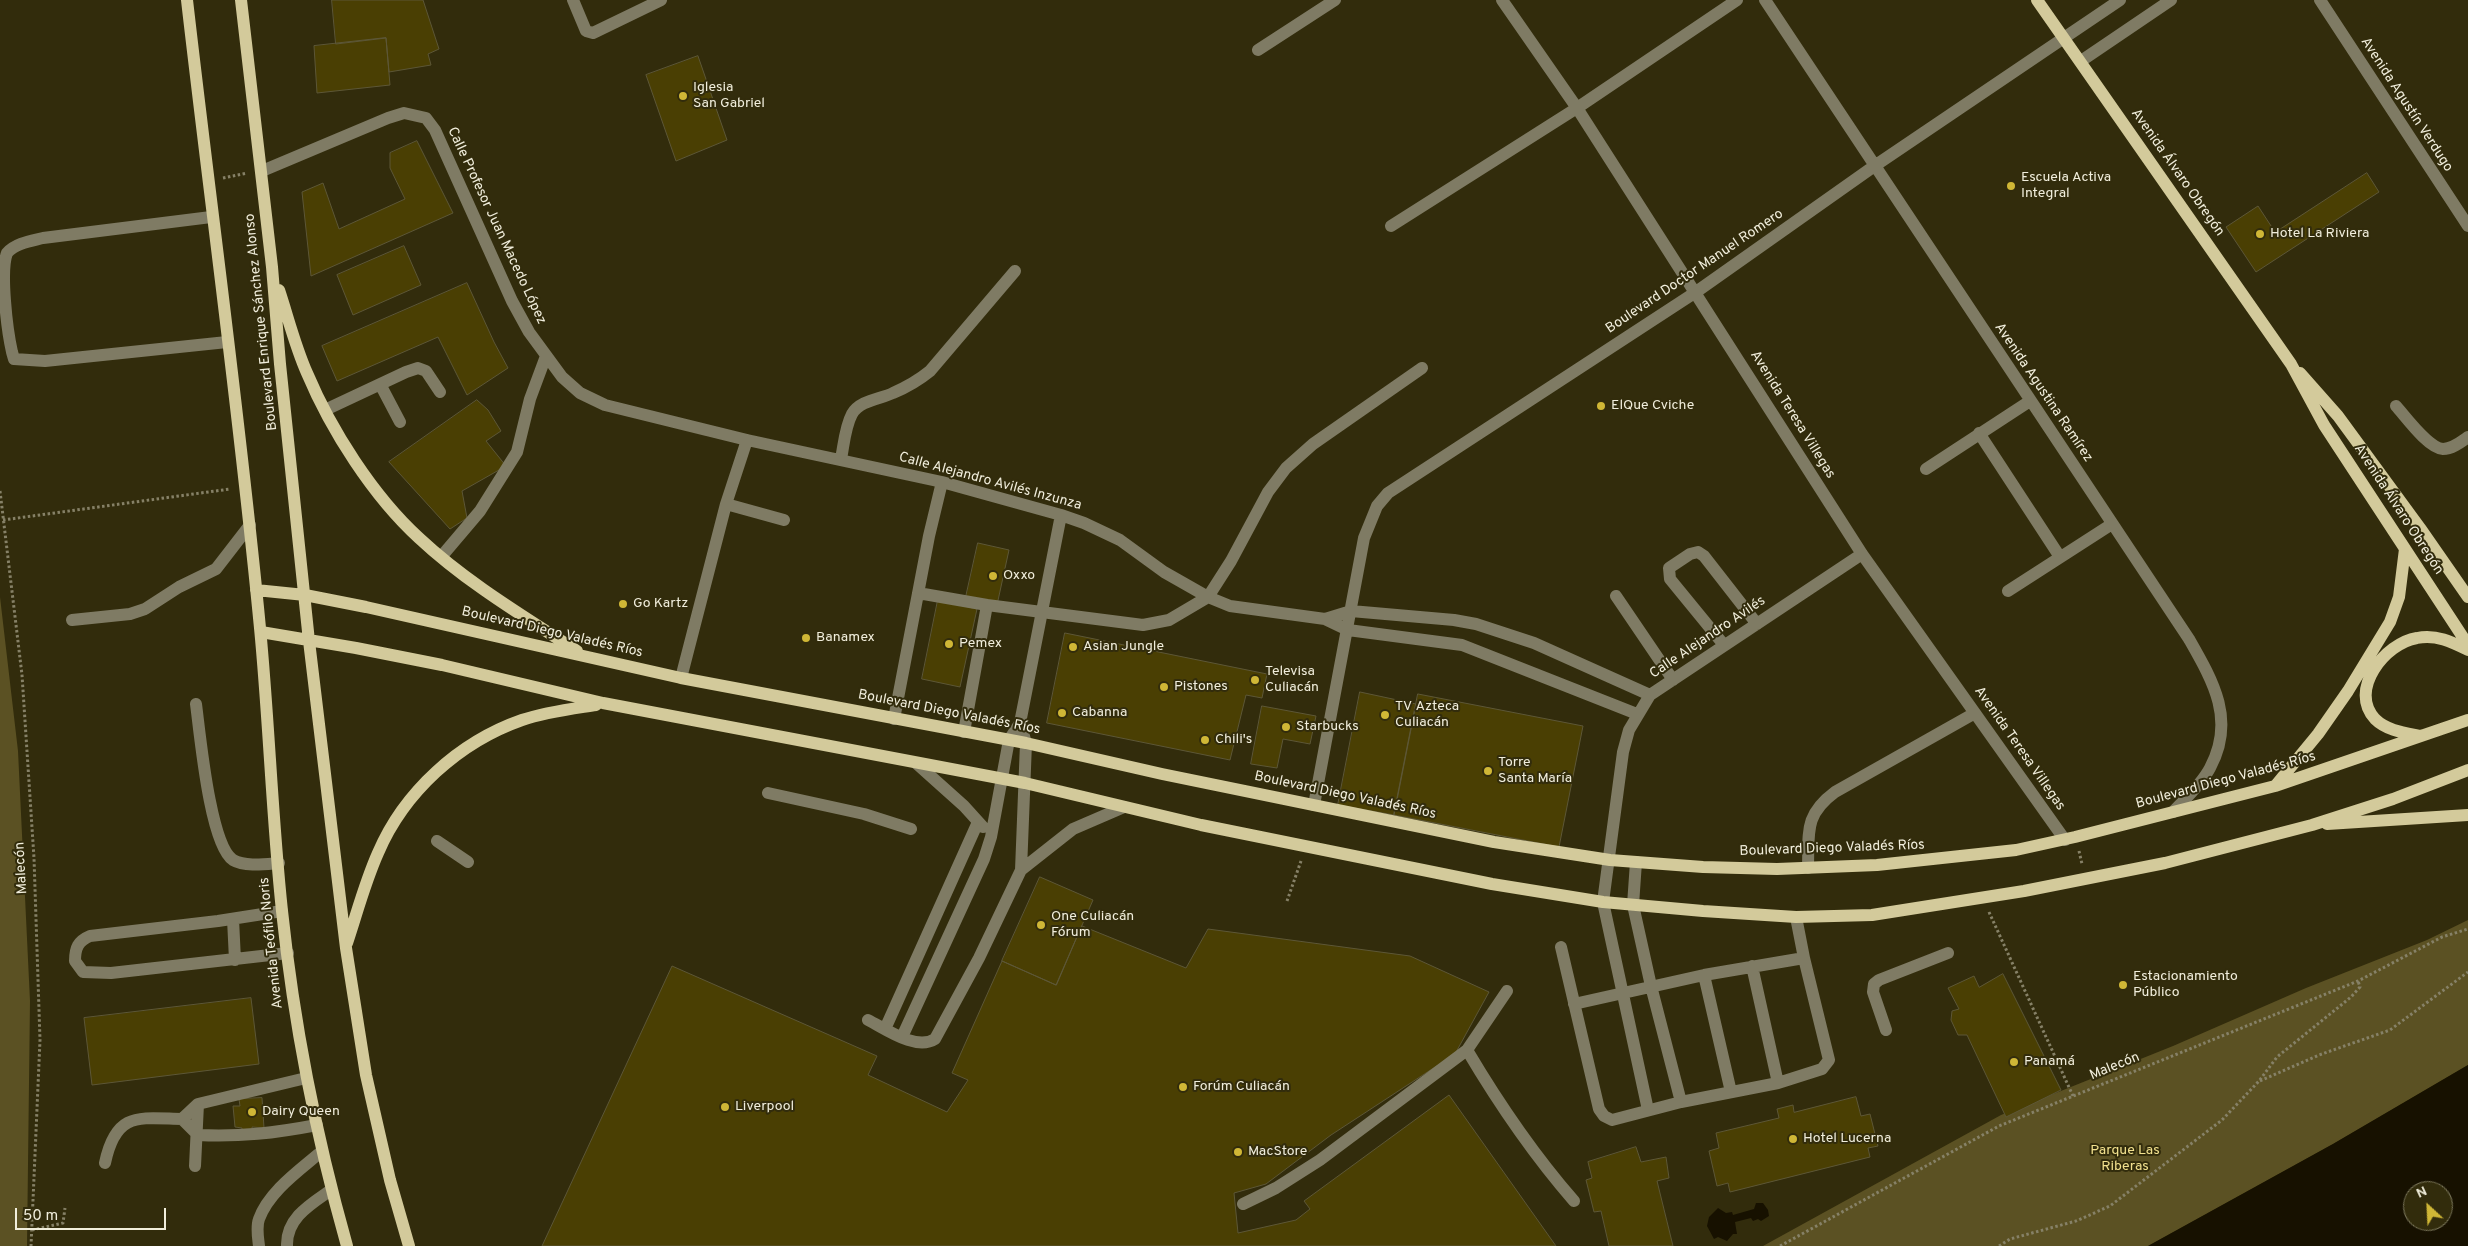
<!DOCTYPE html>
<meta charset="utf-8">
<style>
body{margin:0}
#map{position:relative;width:2468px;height:1246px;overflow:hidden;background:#322c0c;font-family:Overpass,sans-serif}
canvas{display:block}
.north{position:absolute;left:2403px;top:1181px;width:50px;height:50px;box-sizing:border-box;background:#322c0c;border:1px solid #7e7a5f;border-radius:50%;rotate:335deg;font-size:14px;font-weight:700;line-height:20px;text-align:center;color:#f1eedc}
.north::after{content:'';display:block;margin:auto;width:18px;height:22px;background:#d0b736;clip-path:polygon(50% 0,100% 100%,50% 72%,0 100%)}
.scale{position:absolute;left:15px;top:1208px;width:151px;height:22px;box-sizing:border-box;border:2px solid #f1eedc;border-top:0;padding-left:6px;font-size:15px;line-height:18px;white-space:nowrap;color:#f1eedc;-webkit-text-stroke:4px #322c0c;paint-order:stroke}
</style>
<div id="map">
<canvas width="2468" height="1246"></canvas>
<div class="north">N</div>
<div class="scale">50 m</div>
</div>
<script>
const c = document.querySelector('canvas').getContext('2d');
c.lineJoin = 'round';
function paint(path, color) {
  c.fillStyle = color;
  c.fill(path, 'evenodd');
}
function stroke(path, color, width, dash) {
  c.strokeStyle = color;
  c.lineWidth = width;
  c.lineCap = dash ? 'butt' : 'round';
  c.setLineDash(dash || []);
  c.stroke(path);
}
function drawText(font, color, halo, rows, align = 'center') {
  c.font = font + ' Overpass,sans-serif';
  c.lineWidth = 4;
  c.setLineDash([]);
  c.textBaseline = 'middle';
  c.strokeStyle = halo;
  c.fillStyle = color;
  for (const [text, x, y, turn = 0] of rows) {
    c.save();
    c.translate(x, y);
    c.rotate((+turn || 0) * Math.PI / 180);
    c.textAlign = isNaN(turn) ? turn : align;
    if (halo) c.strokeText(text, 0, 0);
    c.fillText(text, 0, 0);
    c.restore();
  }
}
const green = new Path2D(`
 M0 597 18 751 30 1001 27 1246H0Z
 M2468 920V1065L2333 1144 2148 1246H1763L2001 1115 2173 1046 2306 988 2427 940Z`);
const water = new Path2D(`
 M2468 1065V1246H2148L2333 1144ZM2413 1191H2443V1221H2413Z
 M1756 1203H1763L1768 1210 1769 1216 1761 1221 1758 1219 1753 1221 1751 1218 1735 1222 1737 1234H1733L1727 1241 1718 1237 1714 1239 1707 1226 1709 1217 1718 1208 1726 1213 1732 1212 1733 1215 1754 1209Z`);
const building = new Path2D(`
 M332 0H423L439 49 428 54 431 65 389 72 386 38 336 44Z
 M386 38 390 85 317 93 314 46Z
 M698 56 727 140 676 161 646 75Z
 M417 141 453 213 311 276 302 192 323 183 339 229 405 199 390 168V153Z
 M2367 173 2379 192 2256 272 2226 227 2258 206 2275 232Z
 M404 246 421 285 353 315 337 275Z
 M467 283 494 342 508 368 467 395 438 337 337 381 322 346Z
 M477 400 488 410 501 431 486 441 506 466 462 491 467 518 450 529 389 462Z
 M978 543 1009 550 997 605 966 597Z
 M938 600 977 609 960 687 922 679Z
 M1065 633 1267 674 1262 698 1246 695 1230 760 1047 723Z
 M1360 692 1416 704 1394 815 1338 805Z
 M1418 694 1583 726 1559 847 1394 815Z
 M1262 706 1316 716 1310 744 1283 739 1277 768 1251 764Z
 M1040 877 1093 900 1056 985 1002 961Z
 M1082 926 1186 968 1208 929 1410 956 1489 992 1455 1054 1331 1135 1266 1184 1234 1193 1238 1233 1296 1220 1310 1209 1304 1201 1449 1095 1556 1246H542L672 966 877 1056 868 1075 947 1112 968 1080 952 1073 1002 961 1056 985Z
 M2003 974 2061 1090 2006 1117 1967 1035H1958L1951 1020 1952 1011 1959 1009 1948 988 1974 976 1979 987Z
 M251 998 259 1064 92 1085 84 1018Z
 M1856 1097 1861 1116 1870 1114 1878 1146 1868 1148 1870 1157 1730 1192 1728 1183 1717 1186 1709 1151 1719 1148 1716 1133 1779 1118 1777 1109 1793 1105 1794 1112Z
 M262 1098 264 1128 252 1127 253 1134H242V1128L235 1127 233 1106H240L239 1099Z
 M1636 1147 1641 1162 1666 1157 1669 1178 1657 1181 1673 1246H1609L1601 1211 1594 1212 1586 1180 1592 1178 1588 1162Z`);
const path = new Path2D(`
 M223 178 247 173
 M0 491 22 675 34 858 40 1040 31 1246
 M3 520 230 489
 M2079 851 2082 864
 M1287 901 1301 861
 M1989 912 2073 1096
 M2260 1081 2319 1055 2390 1030 2468 972
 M32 1230 63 1223 65 1208
 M1780 1246 1999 1126 2358 981 2442 937 2468 929
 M1999 1246 2010 1239 2076 1221 2110 1206 2222 1120 2259 1081 2277 1057 2351 997 2360 987 2358 981`);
const minor = new Path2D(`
 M573 0 586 31 593 33 661 0
 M1502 0 1577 108 1862 554 2065 840
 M1765 0 2189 639C2213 681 2236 720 2210 768 2201 785 2185 799 2173 812
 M2320 0 2468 226
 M1258 50 1335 0
 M2081 61 2171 0
 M262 171 388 118 404 113 426 118 435 130 512 301 529 332 562 377 580 393 605 405 747 440 942 482 1061 515 1084 523 1120 540 1164 572 1208 597 1230 606 1325 619 1348 630 1462 645 1637 714
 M211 217 43 238C31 241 16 243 7 253 0 271 7 330 12 352L14 359 45 361 227 342
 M1391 226 1577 108 1737 0
 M380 384 400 422
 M2396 406C2406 417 2428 448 2443 449 2452 449 2461 442 2468 437
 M325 410 406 372 418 368 426 371 440 392
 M1979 433 2060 557
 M841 459C844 444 845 427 852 414 860 400 881 399 893 393 907 387 919 380 930 371L1015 271
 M1926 469 2030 401
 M726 504 784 520
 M441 557 480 511 517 452 530 399 546 356
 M2008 591 2112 524
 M918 593 987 605 1143 625 1169 620 1208 597 1231 561 1268 492 1286 468 1313 444 1422 368
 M1616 596 1673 680
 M1325 619 1351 611 1454 620 1476 624 1534 643 1650 695
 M72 620 130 614 145 609 179 587 216 569 250 525
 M1724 645 1670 579 1669 568 1690 554 1698 552 1704 556 1757 624
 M681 678 726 504 747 440
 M196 704C200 734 210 845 233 860 245 867 266 864 279 863
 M894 719 929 536 942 482
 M964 732 987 605
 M916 763 964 806 983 827
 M768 793 864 814 911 829
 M1314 805 1364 538 1377 506 1388 493 1696 292 1873 167 2120 0
 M437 841 468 862
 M1636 862 1633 905 1651 986 1681 1102
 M1808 868C1809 832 1804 815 1835 792L1975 713
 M1021 870 1073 829 1124 807
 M282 911 218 921 90 936C78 941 75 948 75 961L83 972 111 973 288 953
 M1796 917 1804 958
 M233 919 235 960
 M1561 947 1599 1109 1604 1116 1612 1120 1681 1102 1778 1083 1822 1069 1829 1060 1804 958 1704 975 1574 1004
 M1752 966 1778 1083
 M1704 975 1731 1092
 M868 1020C886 1029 916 1051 935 1039L979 958 1021 870 1026 743 1020 723
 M885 1029 978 822
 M1886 1030 1873 992 1874 984 1879 980 1948 953
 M902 1037 984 859 991 837 1009 740 1020 723 1061 515
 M1467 1050C1499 1104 1533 1154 1574 1201
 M1648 1110 1603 902 1623 752 1629 730 1650 695 1862 554
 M182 1119 198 1135C240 1137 275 1133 317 1125
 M105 1163C116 1111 139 1118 182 1119L198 1104 306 1078
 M195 1166 198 1104
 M1243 1204 1276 1188 1320 1160 1467 1050 1507 991
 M259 1246C258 1237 256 1227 259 1219 269 1191 300 1170 322 1151
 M287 1246C286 1218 311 1204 331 1190`);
const major = new Path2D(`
 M187 0C211 209 240 418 260 628 269 722 272 817 282 911 294 1025 316 1136 347 1246
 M241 0 272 267 280 364 309 641 346 948 366 1075 390 1180 409 1246
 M2037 0 2291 364 2324 425 2468 645
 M279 290C288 317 295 346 307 373 331 430 373 496 419 538 466 582 523 616 577 651
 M2300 373 2338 416 2420 528 2468 597
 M256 590 305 595 366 607 681 678 1026 743 1162 774 1494 842 1610 860 1703 867 1777 869 1877 865 2016 850 2075 837 2275 786 2468 720
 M261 632 356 648 442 665 603 703 1025 783 1201 825 1492 884 1603 902 1703 911 1796 917 1872 915 2024 891 2165 863 2312 825 2393 799 2468 770
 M2421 736C2406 733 2387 731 2375 719 2348 690 2385 643 2417 638 2436 634 2452 642 2468 650
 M2276 785 2318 734 2348 691 2390 622 2399 597 2405 549
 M2327 824 2468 815
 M347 943C357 913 365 882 378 853 404 792 459 742 522 720 546 712 571 709 596 705`);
const markers = [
 [683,96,5,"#d0b736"],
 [2011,186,5,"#d0b736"],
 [2260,234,5,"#d0b736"],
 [1601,406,5,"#d0b736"],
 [993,576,5,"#d0b736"],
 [623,604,5,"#d0b736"],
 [806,638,5,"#d0b736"],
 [949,644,5,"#d0b736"],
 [1073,647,5,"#d0b736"],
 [1255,680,5,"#d0b736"],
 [1164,687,5,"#d0b736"],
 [1062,713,5,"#d0b736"],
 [1385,715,5,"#d0b736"],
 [1286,727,5,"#d0b736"],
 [1205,740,5,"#d0b736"],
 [1488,771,5,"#d0b736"],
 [1041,925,5,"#d0b736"],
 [2123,985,5,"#d0b736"],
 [2014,1062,5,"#d0b736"],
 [1183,1087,5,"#d0b736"],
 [725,1107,5,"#d0b736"],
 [252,1112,5,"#d0b736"],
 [1793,1139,5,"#d0b736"],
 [1238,1152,5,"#d0b736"]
];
const poiNames = [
 ["Iglesia",693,88],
 ["San Gabriel",693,104],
 ["Escuela Activa",2021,178],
 ["Integral",2021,194],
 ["Hotel La Riviera",2270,234],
 ["ElQue Cviche",1611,406],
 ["Oxxo",1003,576],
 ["Go Kartz",633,604],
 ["Banamex",816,638],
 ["Pemex",959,644],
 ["Asian Jungle",1083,647],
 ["Televisa",1265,672],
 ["Culiacán",1265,688],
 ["Pistones",1174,687],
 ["TV Azteca",1395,707],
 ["Culiacán",1395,723],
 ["Cabanna",1072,713],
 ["Starbucks",1296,727],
 ["Chili's",1215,740],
 ["Torre",1498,763],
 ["Santa María",1498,779],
 ["One Culiacán",1051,917],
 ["Fórum",1051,933],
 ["Estacionamiento",2133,977],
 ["Público",2133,993],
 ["Panamá",2024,1062],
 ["Forúm Culiacán",1193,1087],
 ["Liverpool",735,1107],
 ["Dairy Queen",262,1112],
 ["Hotel Lucerna",1803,1139],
 ["MacStore",1248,1152]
];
const streetNames = [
 ["Avenida Agustín Verdugo",2406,105,57],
 ["Avenida Álvaro Obregón",2177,173,55],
 ["Calle Profesor Juan Macedo López",496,226,65],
 ["Boulevard Doctor Manuel Romero",1695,272,-34],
 ["Boulevard Enrique Sánchez Alonso",262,322,-96],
 ["Avenida Agustina Ramírez",2043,393,56],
 ["Avenida Teresa Villegas",1792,415,58],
 ["Calle Alejandro Avilés Inzunza",990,482,15],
 ["Avenida Álvaro Obregón",2398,510,57],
 ["Boulevard Diego Valadés Ríos",552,633,13],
 ["Calle Alejandro Avilés",1708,638,-34],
 ["Boulevard Diego Valadés Ríos",949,713,11],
 ["Avenida Teresa Villegas",2019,749,55],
 ["Boulevard Diego Valadés Ríos",2226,781,-15],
 ["Boulevard Diego Valadés Ríos",1345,796,12],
 ["Boulevard Diego Valadés Ríos",1832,849,-2],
 ["Malecón",22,868,-93],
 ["Avenida Teófilo Noris",272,943,-96],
 ["Malecón",2115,1067,-22]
];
const parkNames = [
 ["Parque Las",2125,1151],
 ["Riberas",2125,1167]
];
paint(green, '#5b5123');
paint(water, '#171100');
paint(building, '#4a3f03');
stroke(building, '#5d5737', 1);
stroke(path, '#868167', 3, [2.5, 2.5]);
stroke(minor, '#7f7b64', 12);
stroke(major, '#d3ca9b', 12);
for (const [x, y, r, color] of markers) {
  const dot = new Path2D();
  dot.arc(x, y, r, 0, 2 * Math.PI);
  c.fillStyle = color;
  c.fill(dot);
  stroke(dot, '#322c0c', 2);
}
drawText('14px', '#f1eedc', '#322c0c', poiNames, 'left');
drawText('14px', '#f1eedc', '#322c0c', streetNames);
drawText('14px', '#f1e08e', '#322c0c', parkNames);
</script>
